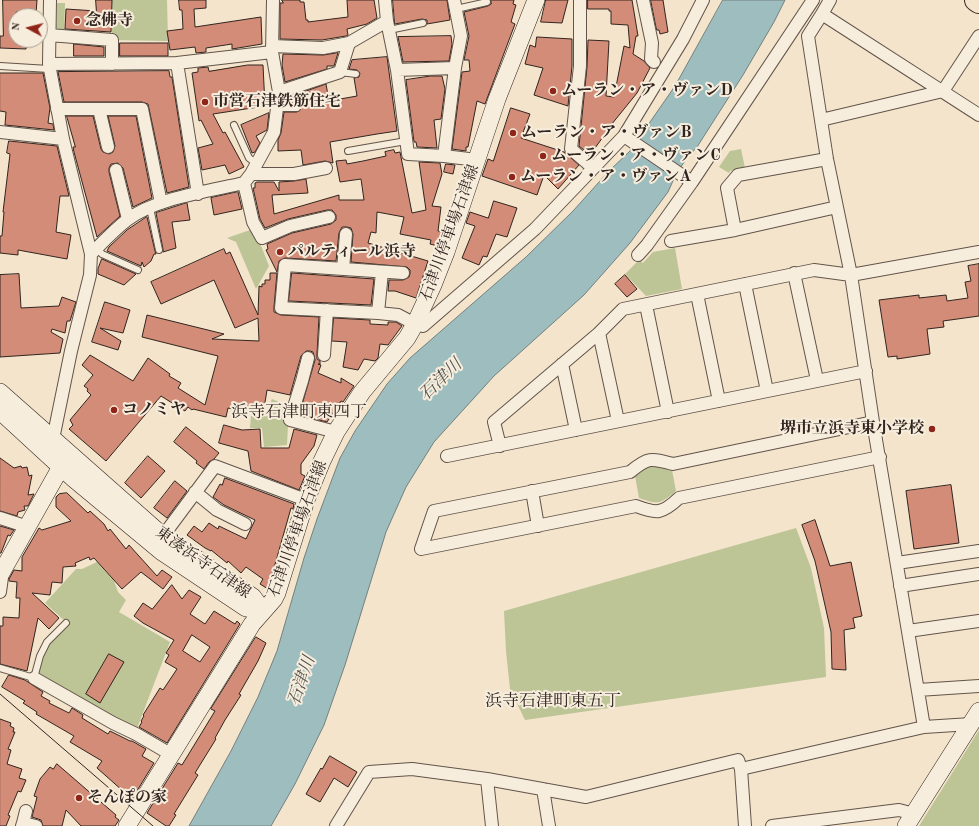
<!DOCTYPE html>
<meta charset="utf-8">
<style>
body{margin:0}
#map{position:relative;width:979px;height:826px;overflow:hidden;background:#f3e4cb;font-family:"Old Standard TT",serif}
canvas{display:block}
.north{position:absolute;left:8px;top:8px;width:40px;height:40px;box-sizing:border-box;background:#f7eddd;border:1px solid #a89d91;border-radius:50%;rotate:277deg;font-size:11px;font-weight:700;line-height:16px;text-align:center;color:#31241f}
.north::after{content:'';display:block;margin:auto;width:14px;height:18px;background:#8f2418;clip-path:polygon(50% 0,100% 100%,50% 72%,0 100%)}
</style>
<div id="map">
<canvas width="979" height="826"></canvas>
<div class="north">N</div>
</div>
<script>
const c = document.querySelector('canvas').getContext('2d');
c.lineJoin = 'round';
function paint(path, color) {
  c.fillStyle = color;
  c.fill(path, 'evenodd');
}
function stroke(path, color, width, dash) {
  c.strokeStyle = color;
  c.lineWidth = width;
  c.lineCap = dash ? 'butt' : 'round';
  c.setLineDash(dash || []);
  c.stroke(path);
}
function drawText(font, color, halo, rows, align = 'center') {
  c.font = font + ' "Old Standard TT","Noto Serif JP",serif';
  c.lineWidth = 4;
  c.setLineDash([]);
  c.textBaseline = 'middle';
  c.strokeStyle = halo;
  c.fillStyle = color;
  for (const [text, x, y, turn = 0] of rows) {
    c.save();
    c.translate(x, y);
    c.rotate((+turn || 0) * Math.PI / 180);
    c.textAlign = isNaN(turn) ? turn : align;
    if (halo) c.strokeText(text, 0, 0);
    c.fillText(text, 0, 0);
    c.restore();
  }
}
const green = new Path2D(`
 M112 0H167L168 41 112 40Z
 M57 3H65L64 33 56 32Z
 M741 149 745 168 730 171 729 173 719 167 730 151Z
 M253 229 258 238 269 266 256 289 236 242 227 238Z
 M675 248 682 289 646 296 625 274 639 260 643 263 653 252Z
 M272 399 286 405 289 409 284 421 288 424 287 445 264 447 262 428H250L251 416 264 417Z
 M656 465 672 470 676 491C660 504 659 505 639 498L635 476 646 467Z
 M796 528 811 568 824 628 826 677 525 720 510 689 506 651 504 611Z
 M97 562 114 581 118 592 126 600 119 612 170 642 136 731 36 676 42 656 49 643 67 623 45 603 76 569H82Z
 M979 730V826H919Z`);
const water = new Path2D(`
 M723 0H785L774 22 743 75 697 147 687 158 676 174 668 192 630 243 584 295 494 376 434 442 406 487 386 532 345 665 324 725 295 784 271 826H189L231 751 258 697 277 651 304 558 317 519 340 458 355 431 387 384 410 358 526 257 573 211 609 171 630 151 675 86Z`);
const building = new Path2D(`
 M3 0H37L36 14 16 12V40H27L26 49 0 48V36H3Z
 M96 0H112L111 32 65 29 66 9 96 11Z
 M179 0H206V8L194 9 195 27 261 17 262 44 232 49V44L206 48V52L196 53 195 47 170 50 167 31 183 29 182 10H180Z
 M282 0H300V2H304L306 20H308V22L348 17 347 0H374L377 18 367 24 347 29 348 35 346 36 322 40 280 39V3H283Z
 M393 0H447L450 20 427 24V20L422 19 395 24Z
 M491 0H514L513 4 516 5 511 22 515 24 485 104 477 101 468 147H466V151L452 149 462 72 470 71 469 60H464L469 36 464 12 488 6 491 4Z
 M546 0H568L562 23 541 22Z
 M588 0H632L638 36H636L633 54 644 61 650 68 637 93 607 130H608L590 155 579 146 587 67 588 40 609 41 606 96 614 97 624 46 630 48 628 25 611 24V11H609V9H588Z
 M651 0H663L668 32 660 34 659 30H657Z
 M451 36 452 44 449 61 403 62 398 37Z
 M537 37 572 39V66L568 106 534 95 543 68 525 64 530 45 535 47Z
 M120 43H168V56H120Z
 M74 44 104 47V56H74Z
 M338 53 334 66H327V69L285 82 282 65 283 54 323 55Z
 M387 57 397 131 377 134 330 142 333 163 325 161 303 165 301 150 278 151V140L281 133 284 112H297L301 108 299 104 285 102 286 98 326 84 329 101 357 96 354 78 359 77 360 73 357 70 349 69 352 60Z
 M248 65H263L265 106 213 114 223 133 225 132 244 167 229 174 225 165 202 170 198 148 213 144 201 120 199 121 192 73 198 72V68L208 67 209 71Z
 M169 71 170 77H172L189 187 167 193 148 104 142 102H64L58 72Z
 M0 73H43L50 108 48 123 53 124 54 130 5 125 6 112 0 111Z
 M431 76H442L445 89 441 119 434 120 437 148 417 147 416 142H414L406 80Z
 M511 108 530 114 521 138 564 152 579 165 558 189 544 175 537 195 482 176 488 159 493 161Z
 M269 113 267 130 256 136 260 143 255 152 252 153 241 125Z
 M67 116H93L101 149 103 152 109 154 113 152 115 146 108 116H136L152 198 133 207 123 168 118 163 111 164 109 168V172L120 216 97 237 74 152 73 147H75Z
 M9 141 57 146 69 196H60L56 232 71 235 67 259 18 250V255L0 253V236H2L4 212H3L10 154 7 153Z
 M394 150 395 153 400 152 412 213 426 210 419 162 440 163 442 174 432 206 441 207 438 231 442 232 438 246 430 244 431 240 400 234 404 217 377 212 376 233 371 232 368 243 428 261 416 298 395 291H388L389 280H403L409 277 410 274V270L407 267 351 262 353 234 351 228 347 227H342L339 233 336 261 285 258 279 261 277 272 266 250 268 249 267 244 292 233 331 224 336 220V215L332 210H327L288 219 265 228 260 219 253 188H255V183L257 182H274L279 191V182L294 181 306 179 308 193 272 195 274 214 339 195V200H364L361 179 340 182 336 161 346 160 347 164 363 161 386 156 385 152Z
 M446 164 455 165 453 174 444 172Z
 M238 192 242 209 214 215 211 198Z
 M494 201 517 208 507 237 496 234 487 257 483 256 479 265 462 258 475 226 466 223 470 212 488 218Z
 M187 203 190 220 172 222 176 248 163 252V249L156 213Z
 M147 217 155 251 156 254H154L151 261 144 267 142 262 141 266 107 251 109 247 127 230Z
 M224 249 226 254 230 252 258 315 259 286 262 287V284H265V280H270V273H277L274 307V312L281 315 319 317 317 354V359L320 361V364H318L321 365 318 373 341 383V378L354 386 343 402 341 401 327 422 299 415 315 360 313 352 310 351H306L301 356 290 395 267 390 263 415 228 408 226 417 193 409 192 410 188 407 185 411 161 396 106 461 69 429 73 425 70 420 91 395 87 391 88 389 84 386 93 375 82 365 90 355 133 381 148 358 170 374 169 376 181 383 178 388 205 405 218 356 142 337 147 315 224 334 212 339 259 341 258 318 235 328 214 280 161 304 151 282Z
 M102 259 136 274 124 285 98 274V269Z
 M979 264V316L943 321 944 327 927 329 930 354 897 359V356L888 357 879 300 919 295V298L946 295 947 301 968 298 965 282 971 281 968 266Z
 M292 273 374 279 371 305 289 301Z
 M19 274 21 308 59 306 62 297 76 302 70 321H67L65 333 52 329 51 332 63 339 60 353 0 357V275Z
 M625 275 637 289 627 297 615 284Z
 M105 302 130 310 123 333 100 328 121 341 118 350 92 342Z
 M334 318 370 320V324L388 325V322H396L402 326 388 345 380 344 378 358 375 361 364 359 358 370 343 367 347 342 332 341Z
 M224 425 242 430 260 429 261 448H289L294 429 317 435 314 446 301 464V474L305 476 299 490 251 471 248 451 219 443Z
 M186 427 219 453 214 459 209 462 204 469 196 463 197 461 174 442Z
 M148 456 165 471 141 498 125 483Z
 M0 458 14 468 21 466 22 468 27 467 29 476 32 475 28 495 34 494 28 506H24L25 510 18 512 17 516 0 511Z
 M225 478 294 504 293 509 291 508 268 589 260 584 263 579 246 567 241 573 228 561 227 563 211 550V551L205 548 187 535 194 526 202 532 209 523 218 529 219 526 246 539 255 520 224 505 213 497 220 484 222 485Z
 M175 481 187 491 167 518 154 508Z
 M951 485 959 543 914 549 906 491Z
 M67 493 88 513 90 511 104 524 108 531 110 529 126 549 129 545 157 576 162 570 172 577 163 589 141 572 122 589 94 558 90 560 89 557 75 563 76 566 63 567 62 583 52 582 50 595 32 593 59 618 49 629 38 618 27 671 0 664V626H3V617L19 618 20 598H16L17 582 9 581V579L14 570 22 571V557L39 528 42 530 71 521 56 507V497L59 494Z
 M815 520 830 566 851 562 862 616 853 618 855 628 844 630 846 670 832 669 831 632 815 561 802 525Z
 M0 526 14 530 10 536 8 535 1 553H0Z
 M172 585 182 599 189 590 201 597 190 614 205 624 214 611 235 624 237 621 240 624 167 743 139 727 142 722 141 721 144 716 143 715 160 688 163 690 177 669 165 662 169 655 166 653 174 640 143 623 134 616 143 603 152 609ZM192 635 210 647 200 662 183 651Z
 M256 637 266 643 258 661 239 694 241 695 225 720 215 738 216 739 195 773 198 775 174 814 176 815 169 826H166L147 813 178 763 182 765 215 711 211 709Z
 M109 654 124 662 100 703 86 694Z
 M9 675 25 680 43 692 41 696 50 701 49 703 69 713 72 708 83 715 82 718 108 734 110 731 130 741H132L146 749 142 756 154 763 132 799 97 768 102 761 70 742 74 736 36 714 37 712 23 703 25 701 2 687Z
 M0 719 11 723 10 726 14 728 13 732H15L8 749 11 750 7 764 22 769 19 778 26 780 21 792 18 791 8 815 10 816 6 826H0Z
 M330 756 357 772 348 787 334 778 320 802 306 794 321 768 322 769Z
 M57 764 116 815 115 817 119 820 115 826H81L66 810 62 826H43L41 820 32 817 37 797 34 796 40 779 50 767 53 769Z`);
const lane = new Path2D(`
 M456 9 487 2
 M389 30 423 23
 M0 66 49 69
 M340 72 356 74
 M277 108H297
 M234 125 249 158 257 164
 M348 151 406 141
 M150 208 159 250
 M97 248 102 254 138 270
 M0 668 34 678 40 656 47 642 66 623`);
const street = new Path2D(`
 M50 0 49 64 63 139 91 254 90 275 71 351 52 444
 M385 0 387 21 397 70 408 154 444 156 477 160
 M580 0V66L571 149 593 168
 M643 0 652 43 651 59 654 62
 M830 0 822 14 979 115
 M822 14 808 36 827 159 851 275 873 422 924 727
 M49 35 112 40V64
 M272 46 323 48 349 43
 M177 63 198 194
 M49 64 177 63 272 52
 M397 70 455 68
 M279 92 340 72 349 43 387 21
 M57 109H142L161 203
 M99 109 108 147
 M821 120 943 91 979 36
 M0 132 63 139
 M624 136 692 182
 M444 156 455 68 461 36 454 0
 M116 170 128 219
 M251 174H294L326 168
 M244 183 253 222 262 238 290 226 329 217
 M735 230 727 188 738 175 827 159
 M671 241 735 230 837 207
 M91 254C103 242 114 230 127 220 156 198 209 191 244 183L251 174 274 132 279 92 272 52 273 0
 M638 255 647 245 692 182 813 0
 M343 269 346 234
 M403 273 285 265 281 308 378 313 398 315 415 324 423 326 535 229 624 136 683 39 703 0
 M794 273 817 380
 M745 284 767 391
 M697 294 719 401
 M646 305 668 412
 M378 313 382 272
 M599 333 618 421
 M324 355 327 310
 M308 358 302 381 290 420 336 432
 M562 364 576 430
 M873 422 673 464C651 458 648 457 630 472L434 511 421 549 636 506C657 514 662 514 679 498L880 457
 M500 446 494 422 599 333 623 309 814 270 851 275 979 252
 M447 456 866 371
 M532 491 538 526
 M195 492 217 510 245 524
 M0 518 28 527
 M163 536 215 466 306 500
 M897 563 979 551
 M900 586 979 574
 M0 592 3 570
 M908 631 979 621
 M34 678 113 723 136 734 172 755
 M918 690 979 686
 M741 769 924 727 971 724
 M487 779 492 826
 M543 789 549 826
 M23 823 26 811
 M22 826 23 823 36 826
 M336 826 369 772 412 769 487 779 586 797 738 760 741 769 745 826
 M772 826 899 810 914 814`);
const secondary = new Path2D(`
 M0 392 163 536 253 597 263 611
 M0 411 74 479 162 552 246 608 263 611
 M0 575 66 458
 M127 826 252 624 274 599 277 593 306 500 322 461 336 432 362 392 407 338 415 324 433 285 446 252 497 99 536 0
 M906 826 979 711`);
const highway = new Path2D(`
 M976 0 979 2`);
const tram = new Path2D(`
 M0 694 153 826`);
const markers = [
 [77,21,4,"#8f2418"],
 [553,91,4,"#8f2418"],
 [205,102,4,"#8f2418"],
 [513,133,4,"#8f2418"],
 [543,156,4,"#8f2418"],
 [512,177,4,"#8f2418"],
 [280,252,4,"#8f2418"],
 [114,410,4,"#8f2418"],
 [932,429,4,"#8f2418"],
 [79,798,4,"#8f2418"]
];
const poiNames = [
 ["念佛寺",85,21],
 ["ムーラン・ア・ヴァンD",561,91],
 ["市営石津鉄筋住宅",213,102],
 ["ムーラン・ア・ヴァンB",521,133],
 ["ムーラン・ア・ヴァンC",551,156],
 ["ムーラン・ア・ヴァンA",520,177],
 ["パルティール浜寺",288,252],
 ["コノミヤ",122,410],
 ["堺市立浜寺東小学校",924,429,"right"],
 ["そんぽの家",87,798]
];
const streetNames = [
 ["石津川停車場石津線",450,233,-70],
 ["石津川停車場石津線",298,529,-70],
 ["東湊浜寺石津線",203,563,35]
];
const waterNames = [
 ["石津川",441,380,-44],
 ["石津川",302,681,-71]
];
const neighbourhoodNames = [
 ["浜寺石津町東四丁",299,413],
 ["浜寺石津町東五丁",553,702]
];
paint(green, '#bdc496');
paint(water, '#9ebdbe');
stroke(water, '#72807e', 1);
paint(building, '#d38c77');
stroke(building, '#31241f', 1);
stroke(lane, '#62544a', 8);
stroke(street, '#62544a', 14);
stroke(secondary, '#31241f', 18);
stroke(highway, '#31241f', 24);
stroke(lane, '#f7eddd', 6);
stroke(street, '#f7eddd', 12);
stroke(secondary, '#f7eddd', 17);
stroke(highway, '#f3e4cb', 22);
stroke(tram, '#31241f', 1);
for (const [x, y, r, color] of markers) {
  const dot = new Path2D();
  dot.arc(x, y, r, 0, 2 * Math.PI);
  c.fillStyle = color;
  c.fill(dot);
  stroke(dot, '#f7eddd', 1.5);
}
drawText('bold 16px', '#31241f', '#f7eddd', poiNames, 'left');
drawText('16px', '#31241f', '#f7eddd', streetNames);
drawText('italic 17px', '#52524f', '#f7eddd', waterNames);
drawText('17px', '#31241f', '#f7eddd', neighbourhoodNames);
</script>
